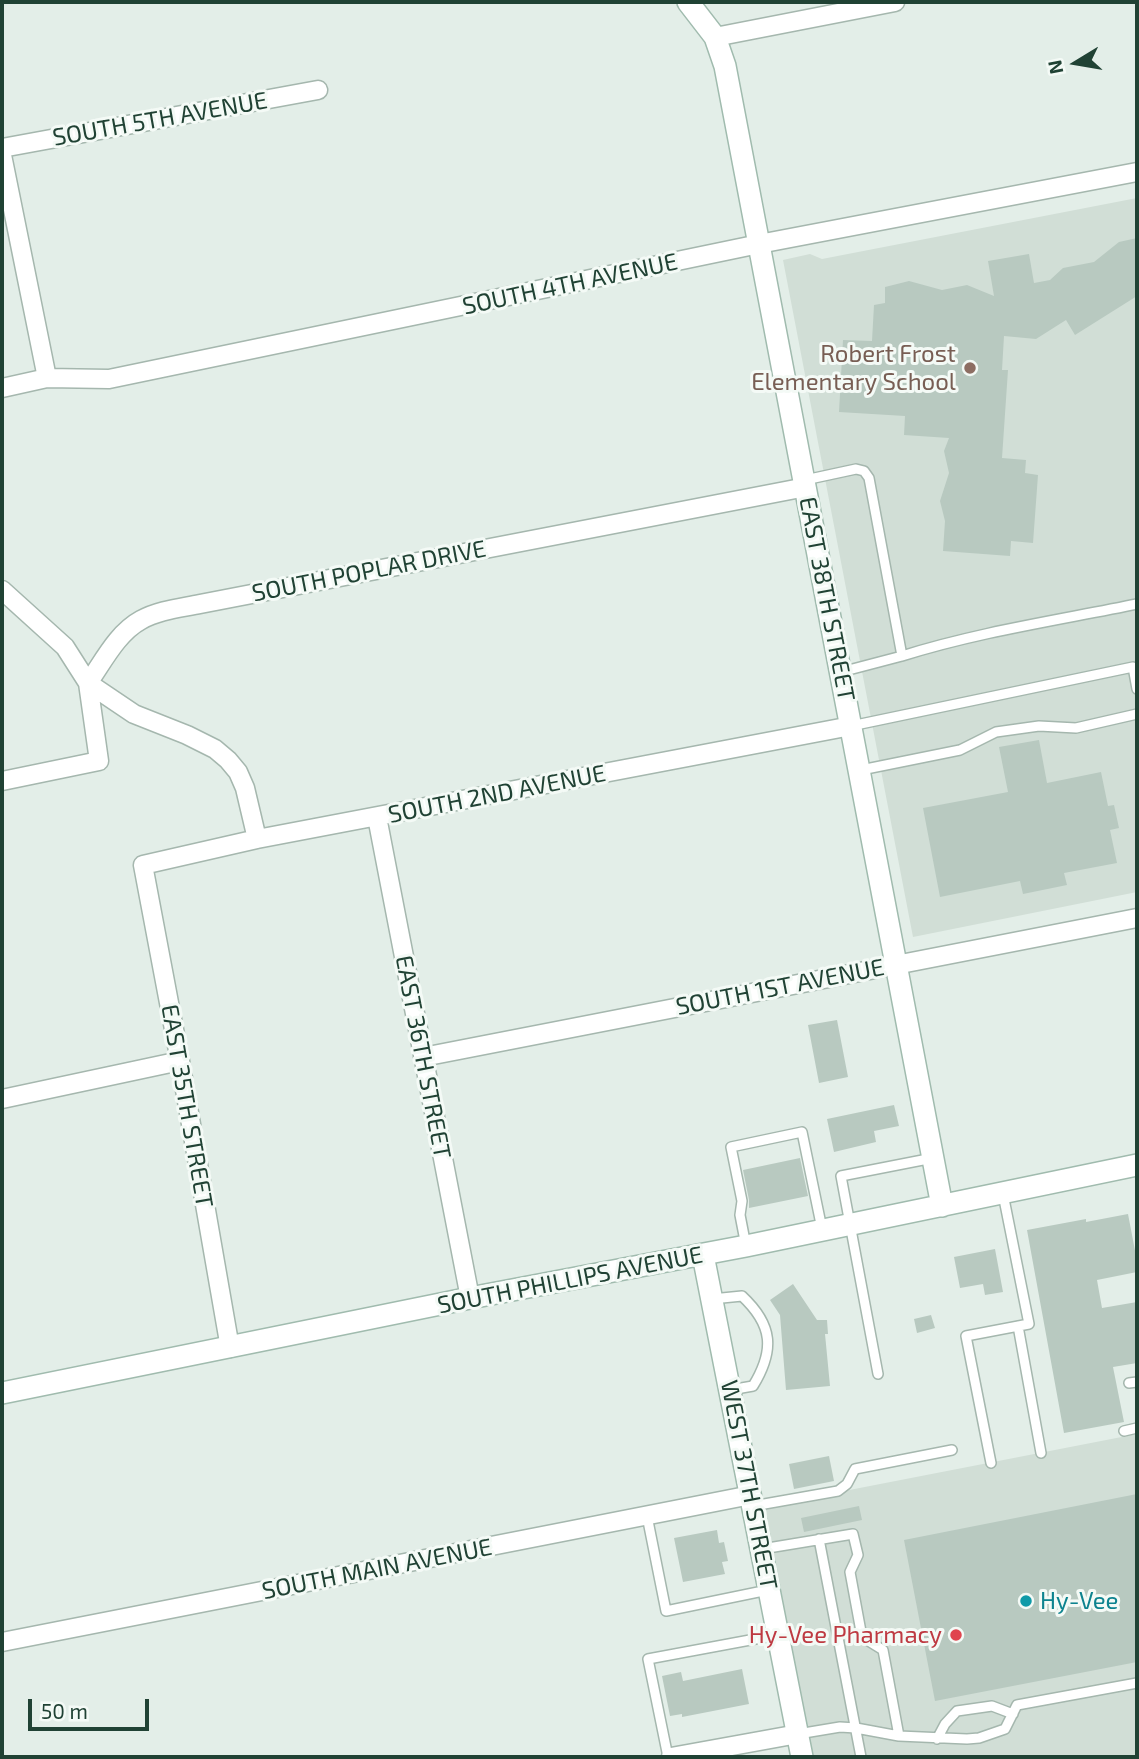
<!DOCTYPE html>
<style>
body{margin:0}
#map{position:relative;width:1139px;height:1759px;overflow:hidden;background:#e3eee8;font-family:"Exo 2",sans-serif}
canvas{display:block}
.frame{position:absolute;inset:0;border:4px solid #204234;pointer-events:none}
.north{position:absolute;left:1041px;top:28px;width:70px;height:70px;-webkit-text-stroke:5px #f4faf6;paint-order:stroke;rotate:259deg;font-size:19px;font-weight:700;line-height:28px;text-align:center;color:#204234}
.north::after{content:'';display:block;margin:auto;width:24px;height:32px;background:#204234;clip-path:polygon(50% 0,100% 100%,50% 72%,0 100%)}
.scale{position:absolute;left:28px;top:1699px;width:121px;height:32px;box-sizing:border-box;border:4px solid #204234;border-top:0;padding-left:9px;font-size:21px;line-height:24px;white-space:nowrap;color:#204234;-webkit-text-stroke:5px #f4faf6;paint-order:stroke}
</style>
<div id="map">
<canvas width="1139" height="1759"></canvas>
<div class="frame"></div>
<div class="north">N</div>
<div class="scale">50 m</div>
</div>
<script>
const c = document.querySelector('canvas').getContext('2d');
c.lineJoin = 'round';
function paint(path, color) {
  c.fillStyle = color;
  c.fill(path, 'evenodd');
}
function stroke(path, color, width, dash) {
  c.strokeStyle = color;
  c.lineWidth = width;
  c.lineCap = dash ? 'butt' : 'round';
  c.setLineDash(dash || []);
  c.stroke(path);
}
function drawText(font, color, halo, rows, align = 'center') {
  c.font = font + ' "Exo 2",sans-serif';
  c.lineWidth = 6;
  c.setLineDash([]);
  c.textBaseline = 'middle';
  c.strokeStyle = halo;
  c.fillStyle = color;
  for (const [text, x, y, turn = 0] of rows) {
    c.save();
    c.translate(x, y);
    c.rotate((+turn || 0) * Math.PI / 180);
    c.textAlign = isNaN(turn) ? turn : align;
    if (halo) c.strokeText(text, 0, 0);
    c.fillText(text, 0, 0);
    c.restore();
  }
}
const built = new Path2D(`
 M1137 198V892L913 937 783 260 810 254 822 259Z
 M1137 1434V1757H810L762 1507Z`);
const building = new Path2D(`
 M1137 238V296L1075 335 1066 320 1036 339 1004 336 1002 370H1008L1002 458 1026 460 1025 473 1038 475 1033 543 1011 541 1010 556 943 551 945 521 940 501 949 473 944 451 949 438 904 435 905 416 839 412 843 340 872 341 874 305 885 303V287L909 281 942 290 967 285 994 296 988 261 1029 254 1034 283 1050 280 1063 268 1094 262 1119 242Z
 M1039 740 1047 783 1101 772 1108 806 1114 805 1119 828 1110 830 1117 863 1064 873 1067 885 1023 894 1020 881 940 897 923 808 1008 792 999 747Z
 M837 1020 848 1077 819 1083 808 1025Z
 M894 1105 899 1126 874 1131 876 1142 834 1152 827 1119Z
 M800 1158 808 1196 749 1208V1200L743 1170Z
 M1128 1214 1137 1261V1272L1097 1280 1102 1308 1137 1302V1363L1113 1367 1124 1422 1064 1433 1027 1230 1086 1219V1222Z
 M995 1249 1003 1292 985 1295 983 1284 960 1288 954 1257Z
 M793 1284 817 1320H827L828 1334H825L830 1386 786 1390 780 1315 770 1300Z
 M931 1315 935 1328 917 1333 914 1319Z
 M829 1456 834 1481 794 1489 789 1464Z
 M1137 1494V1662L935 1701 904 1540Z
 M859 1506 862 1520 804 1532 801 1518Z
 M717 1530 719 1543 724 1542 728 1561 722 1562 725 1574 683 1582 674 1538Z
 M742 1669 749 1704 682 1717V1714L670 1716 662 1676 681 1672 683 1681Z`);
const lane = new Path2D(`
 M805 480 856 469 864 471 869 478 902 656 841 672
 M902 656C978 632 1059 620 1137 604
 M851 726 1133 667 1137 689
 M861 770 960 750 996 732 1039 726 1076 728 1137 714
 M746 1246 740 1215 742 1201 731 1147 802 1132 822 1229
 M712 1299 742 1296C773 1325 775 1350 753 1386L730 1390
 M1018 1326 1041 1453
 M878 1374 841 1176 933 1158
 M1129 1383 1137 1382
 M1124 1431 1137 1428
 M991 1463 966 1336 1029 1324 1003 1194
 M753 1506 838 1491 847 1484 855 1469 952 1450
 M647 1516 666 1611 768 1590
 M819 1539 861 1757
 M762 1549 853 1534 858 1555 850 1572 862 1637 883 1650 899 1736
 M798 1734 840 1727 856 1728 899 1736 967 1739 979 1738 1005 1729 1017 1705 1137 1683
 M937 1739 945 1724 957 1711 992 1706 1013 1714
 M668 1757 648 1659 777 1635`);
const street = new Path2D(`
 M715 37 895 2
 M2 148 318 90
 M2 155 47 378
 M2 388 47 378 109 379 759 244 1137 172
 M2 590 65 647 88 683 134 714 187 735 215 749 228 760 238 772 245 788 257 839
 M88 683C103 662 117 633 141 620 159 610 181 608 200 604L806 487
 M2 781 99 761 88 683
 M377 817 470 1298
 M423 1057 1137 918
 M2 1099 180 1061
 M230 1348 180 1061 143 865 257 839 851 726
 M2 1642 751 1495
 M671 1757 798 1734`);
const secondary = new Path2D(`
 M688 2 715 37 725 66 942 1206
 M703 1255 802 1757
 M2 1393 470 1298 746 1246 1137 1165`);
const markers = [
 [970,368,7,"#8d6e63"],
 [1026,1601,7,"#0f9aa8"],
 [956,1635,7,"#e0444e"]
];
const streetNames = [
 ["SOUTH 5TH AVENUE",160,119,-10],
 ["SOUTH 4TH AVENUE",570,284,-12],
 ["SOUTH POPLAR DRIVE",369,571,-11],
 ["EAST 38TH STREET",827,599,79],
 ["SOUTH 2ND AVENUE",497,794,-11],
 ["SOUTH 1ST AVENUE",780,987,-11],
 ["EAST 36TH STREET",423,1057,79],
 ["EAST 35TH STREET",187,1106,80],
 ["SOUTH PHILLIPS AVENUE",570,1280,-11],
 ["WEST 37TH STREET",749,1485,79],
 ["SOUTH MAIN AVENUE",377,1569,-11]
];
const educationNames = [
 ["Robert Frost",956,354],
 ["Elementary School",956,382]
];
const cultureNames = [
 ["Hy-Vee",1040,1601]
];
const healthNames = [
 ["Hy-Vee Pharmacy",942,1635]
];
paint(built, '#d1ded6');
paint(building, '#b8c9c0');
stroke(lane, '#a5b7ae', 12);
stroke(street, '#a5b7ae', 21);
stroke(secondary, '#a0bbae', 24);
stroke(lane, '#fff', 9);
stroke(street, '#fff', 18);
stroke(secondary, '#fff', 21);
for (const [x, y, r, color] of markers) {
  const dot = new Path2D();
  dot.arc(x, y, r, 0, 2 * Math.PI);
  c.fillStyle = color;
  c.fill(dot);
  stroke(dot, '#f4faf6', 2.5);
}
drawText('24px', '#204234', '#f4faf6', streetNames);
drawText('24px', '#785e54', '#f4faf6', educationNames, 'right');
drawText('24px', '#0d838f', '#f4faf6', cultureNames, 'left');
drawText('24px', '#be3a42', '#f4faf6', healthNames, 'right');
</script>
